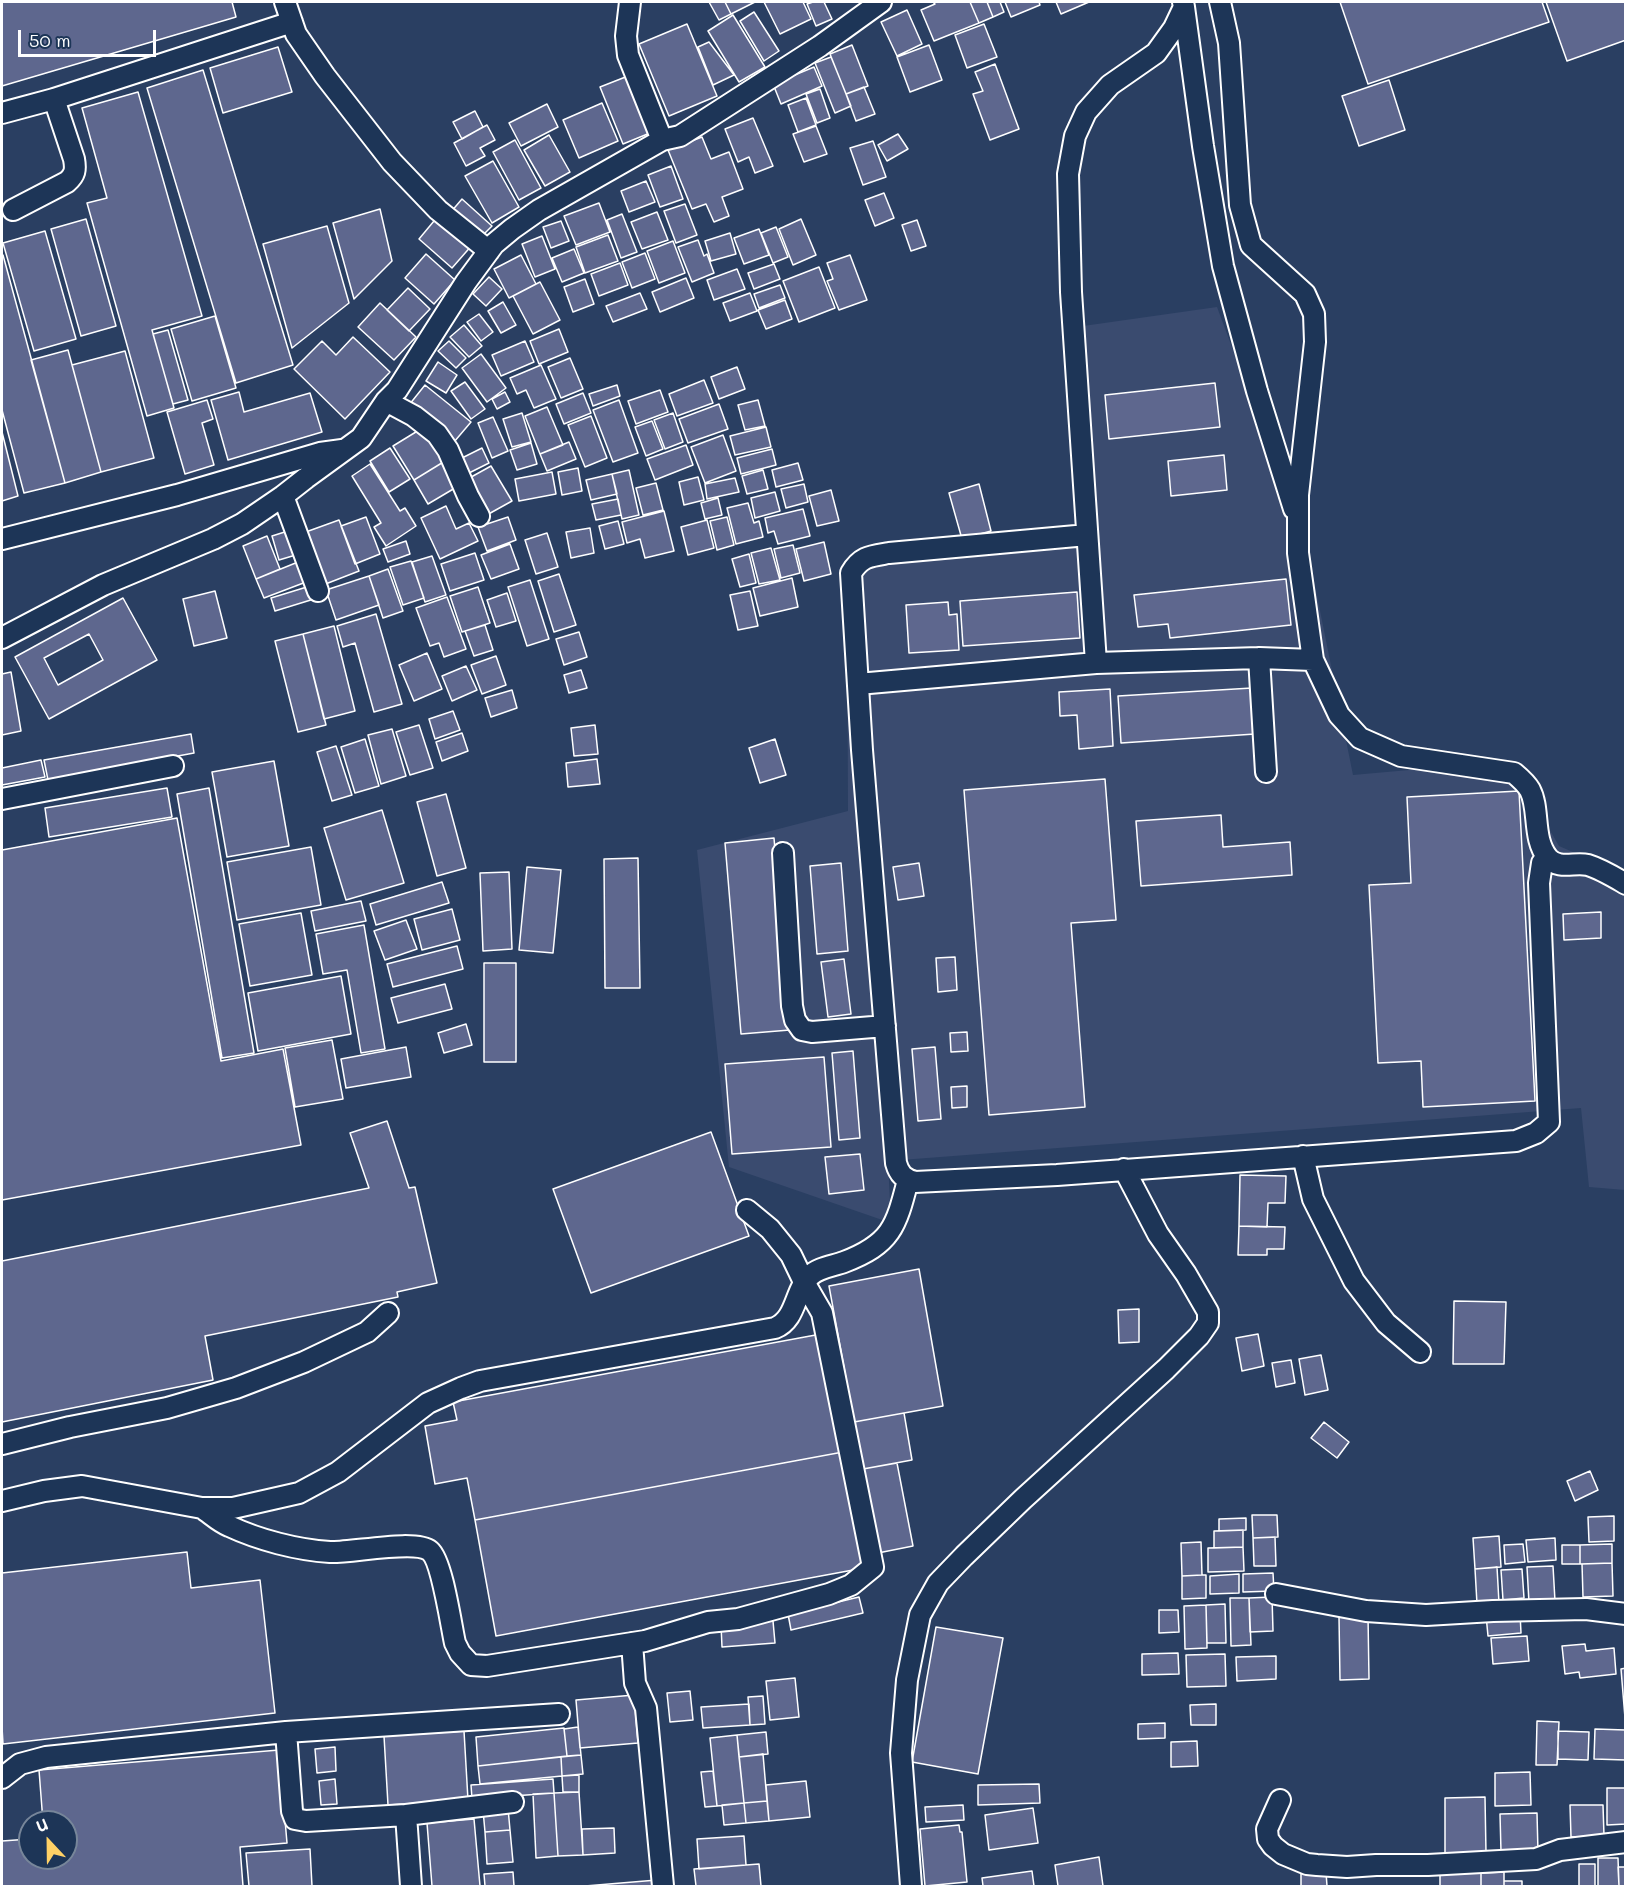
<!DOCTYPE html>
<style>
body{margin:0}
#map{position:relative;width:1627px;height:1888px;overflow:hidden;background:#2a3f62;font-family:Mali,sans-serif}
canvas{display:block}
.frame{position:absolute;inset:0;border:3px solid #fff;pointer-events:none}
.north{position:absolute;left:18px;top:1810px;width:60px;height:60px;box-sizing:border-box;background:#1d3557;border:2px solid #77869a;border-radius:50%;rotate:338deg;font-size:16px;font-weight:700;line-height:24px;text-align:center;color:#fff}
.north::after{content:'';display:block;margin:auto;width:21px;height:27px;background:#ffd166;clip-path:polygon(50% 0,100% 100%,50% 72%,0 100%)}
.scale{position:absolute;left:18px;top:30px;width:138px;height:27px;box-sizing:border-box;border:3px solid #fff;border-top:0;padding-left:8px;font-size:18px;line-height:21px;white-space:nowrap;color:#fff;-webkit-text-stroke:4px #1d3557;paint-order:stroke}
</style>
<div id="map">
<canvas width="1627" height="1888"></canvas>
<div class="frame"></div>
<div class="north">U</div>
<div class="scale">50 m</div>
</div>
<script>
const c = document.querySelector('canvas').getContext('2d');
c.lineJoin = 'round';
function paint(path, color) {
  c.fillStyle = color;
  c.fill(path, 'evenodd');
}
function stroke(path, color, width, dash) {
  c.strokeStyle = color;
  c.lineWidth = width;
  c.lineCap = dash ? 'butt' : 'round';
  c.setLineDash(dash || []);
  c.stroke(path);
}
const built = new Path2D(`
 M1217 307 1308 551 1353 775 1510 761 1559 846 1621 873 1625 876V1190L1589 1187 1581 1108 888 1161 891 1223 729 1167 697 850 848 811 847 562 1079 542 1062 329Z`);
const building = new Path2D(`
 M2 2H232L236 17 2 86Z
 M709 2H725L731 14 719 20Z
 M725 2H755L731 14Z
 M764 2H803L811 19 780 34Z
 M813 2H824L832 19 816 26 807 4Z
 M933 2H970L979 23 934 41 921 10 935 4Z
 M970 2H987L993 17 979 23Z
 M987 2H1000L1004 12 993 17Z
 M1005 2H1039L1040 5 1011 17Z
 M1056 2H1089L1061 14Z
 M1340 2H1542L1549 22 1368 84Z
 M1546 2H1626V40L1567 61Z
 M907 10 922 44 897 56 881 22Z
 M754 12 779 51 764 61 740 21Z
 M733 15 765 67 739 82 708 31Z
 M687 24 717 96 669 116 639 44Z
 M984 24 997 57 967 68 955 35Z
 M709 42 734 75 713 85 698 47Z
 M852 45 868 86 846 94 830 54Z
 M929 45 942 80 910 92 897 57Z
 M278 47 292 92 223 113 210 68Z
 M831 57 851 106 835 113 815 63Z
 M995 64 1019 129 990 140 973 94 983 91 975 72Z
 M814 67 822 86 781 104 773 84Z
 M203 70 293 365 236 383 147 88Z
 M628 76 650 133 623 144 600 87Z
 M1389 80 1405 130 1359 146 1342 96Z
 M864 87 875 114 856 121 846 94Z
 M820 89 830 118 817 123 806 94Z
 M138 92 202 316 152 330 174 408 147 416 87 203 107 198 82 108Z
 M806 98 816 125 798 132 788 105Z
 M602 103 618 141 579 158 563 120Z
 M547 104 558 127 521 146 509 123Z
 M475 111 483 127 462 139 453 122Z
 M753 118 773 166 755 173 749 157 738 162 725 129Z
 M487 125 495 140 480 148 485 156 466 166 454 143Z
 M816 126 827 154 804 162 793 134Z
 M898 134 908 149 887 161 878 145Z
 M549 135 570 172 545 186 524 150Z
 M702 137 711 159 729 152 743 189 722 197 729 216 714 222 706 204 692 209 668 150Z
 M515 140 541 188 519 200 493 152Z
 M873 141 886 177 863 185 850 148Z
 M493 161 519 207 492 223 465 176Z
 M671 166 683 199 660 207 648 175Z
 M646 181 655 202 629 212 621 191Z
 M884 193 894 218 875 226 865 200Z
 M462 199 492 226 479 239 450 213Z
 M599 203 610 232 576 245 564 216Z
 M685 204 697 235 676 243 664 211Z
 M380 209 392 261 354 299 333 223Z
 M657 212 668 240 642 249 631 222Z
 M622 214 637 252 621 258 607 220Z
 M439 215 473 244 452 268 419 239Z
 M86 219 116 326 81 336 51 229Z
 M801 219 816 255 793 265 779 229Z
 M917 220 926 246 911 251 902 225Z
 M561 221 569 241 551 248 543 227Z
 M327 226 349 303 292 348 263 244Z
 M776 227 788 257 773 263 761 233Z
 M759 229 769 255 744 264 734 238Z
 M45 231 76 339 34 351 3 243Z
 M730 233 736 254 711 261 705 241Z
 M608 235 618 261 585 273 576 247Z
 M542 236 555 269 535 277 522 244Z
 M698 240 704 256 707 254 714 273 692 282 678 247Z
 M673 241 685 273 659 283 647 251Z
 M574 249 584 273 562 282 552 258Z
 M645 253 655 279 632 288 622 262Z
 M426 254 455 280 434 304 405 278Z
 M2 255H3L65 483 24 493 2 410Z
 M521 255 536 284 509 298 494 269Z
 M850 255 867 300 839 310 827 281 833 279 827 263Z
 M620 263 628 285 599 296 591 274Z
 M774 264 780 279 754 289 748 273Z
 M819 267 835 308 799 322 783 281Z
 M737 269 745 289 714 300 707 280Z
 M489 277 502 289 486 306 473 294Z
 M686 278 694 298 660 312 652 292Z
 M585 279 594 304 573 312 564 287Z
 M540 282 560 320 533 334 513 296Z
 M780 285 785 298 759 308 754 294Z
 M408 288 430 309 409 331 387 310Z
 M640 293 647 309 613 322 606 306Z
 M750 293 757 311 730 321 723 303Z
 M785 300 792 319 766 329 758 310Z
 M503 302 516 325 501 333 488 311Z
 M380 303 416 337 394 360 358 327Z
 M479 314 493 332 481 341 467 322Z
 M215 316 236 388 192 401 171 329Z
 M464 325 482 346 469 357 450 337Z
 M559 329 568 352 539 364 530 341Z
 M168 330 188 400 173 404 153 334Z
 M353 337 390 372 345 419 294 369 322 341 336 355Z
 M449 341 466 358 456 368 438 351Z
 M525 341 534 362 501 376 492 355Z
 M68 350 101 472 65 483 31 360Z
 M125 351 154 458 101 472 72 365Z
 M481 354 506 388 487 402 462 368Z
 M570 358 583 389 561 398 548 367Z
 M438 362 457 375 446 393 426 381Z
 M541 365 556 399 534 408 526 390 517 394 510 378Z
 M737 367 745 389 719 399 711 377Z
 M704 380 713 403 677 416 669 394Z
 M465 382 485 409 471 419 451 391Z
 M1215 383 1220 427 1109 439 1105 395Z
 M425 385 471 422 454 442 409 405Z
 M617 385 620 396 593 406 589 394Z
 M660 390 668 412 636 424 628 401Z
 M239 392 244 412 310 393 322 432 228 460 211 400Z
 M505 392 510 402 497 409 492 399Z
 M583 393 591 413 564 424 556 404Z
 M207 400 213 419 202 423 214 465 185 474 167 412Z
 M619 400 638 453 613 462 593 410Z
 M758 400 765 426 745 430 738 405Z
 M719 404 728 429 688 443 679 419Z
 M547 407 563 445 540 454 525 416Z
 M522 413 531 442 512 447 503 419Z
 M673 413 683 442 665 449 654 420Z
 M591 416 607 458 585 467 568 425Z
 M493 417 508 451 492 458 478 423Z
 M652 421 663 449 646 456 635 427Z
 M424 427 445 461 414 480 393 446Z
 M766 427 771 447 735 455 730 436Z
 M2 432 18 496 2 501Z
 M723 435 736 471 705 483 691 447Z
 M569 442 576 459 547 471 540 454Z
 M531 443 537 464 517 470 510 450Z
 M686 445 693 465 655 480 647 459Z
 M390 448 410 479 389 492 370 461Z
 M482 448 489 463 463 476 456 461Z
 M772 449 776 465 741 474 737 458Z
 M1224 455 1227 490 1171 496 1168 461Z
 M445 461 460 485 428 504 414 480Z
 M798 463 803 480 776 487 772 470Z
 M370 464 400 511 405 508 416 526 386 546 374 527 381 523 352 476Z
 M491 466 512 501 485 516 464 481Z
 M578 468 582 491 562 495 558 472Z
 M629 470 639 515 622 519 612 474Z
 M763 470 768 489 747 494 742 476Z
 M552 472 556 494 519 501 515 479Z
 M612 474 617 494 591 500 586 480Z
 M698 477 704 500 684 505 679 482Z
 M735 478 739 492 707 499 705 484Z
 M656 483 663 510 643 515 636 488Z
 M804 484 808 502 786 508 781 489Z
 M979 484 991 531 962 539 949 493Z
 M831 490 839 521 817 526 809 496Z
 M775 492 780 511 755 518 751 498Z
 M718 498 722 515 705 519 701 503Z
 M618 499 621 515 596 520 592 504Z
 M748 503 754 523 759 521 763 537 736 544 727 508Z
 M446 506 456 529 469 523 478 541 440 559 421 518Z
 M803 509 810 536 778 544 774 531 768 533 765 518Z
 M664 511 674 551 645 558 640 539 627 543 622 522Z
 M366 517 380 554 355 564 341 526Z
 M508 517 516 540 487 551 478 527Z
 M727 517 734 545 717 550 710 521Z
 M339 520 359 571 323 585 303 533Z
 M707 520 714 548 688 555 681 527Z
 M618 521 624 544 605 549 599 526Z
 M590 528 594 553 571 558 566 532Z
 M291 530 299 554 279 560 272 536Z
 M547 533 558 567 536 574 525 540Z
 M267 536 280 569 256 579 243 546Z
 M406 541 410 554 388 562 383 549Z
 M824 542 831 574 804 581 796 549Z
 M510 544 519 569 491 579 481 555Z
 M793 545 800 573 781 578 774 549Z
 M771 548 780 580 759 584 751 553Z
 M475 553 484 580 450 591 441 564Z
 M749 554 756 583 740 587 732 559Z
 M432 556 446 595 425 602 412 562Z
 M411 561 424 598 403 605 390 567Z
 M298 562 306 582 264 598 256 579Z
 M388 569 403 611 383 618 369 576Z
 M559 574 576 625 554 632 538 581Z
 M369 576 379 605 336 620 326 590Z
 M792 578 798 607 760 616 753 588Z
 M1286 579 1291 625 1170 638 1168 624 1138 627 1134 595Z
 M530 580 549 639 527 646 508 587Z
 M310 586 314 599 275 611 271 598Z
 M478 587 490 623 462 632 450 596Z
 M215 591 227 638 194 646 183 599Z
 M750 591 758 626 738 630 730 595Z
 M1077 592 1080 638 963 646 960 601Z
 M507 593 516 621 496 627 487 600Z
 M447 597 466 649 444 657 439 643 430 646 416 608Z
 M123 598 157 660 49 719 15 657ZM89 634 103 660 58 685 44 658Z
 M948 602 949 615 957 614 959 650 909 653 906 605Z
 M376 614 402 704 374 712 355 643 343 647 337 626Z
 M485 625 493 650 474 656 465 631Z
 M334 626 355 711 324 719 303 634Z
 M579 632 587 657 564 665 556 639Z
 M303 634 326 725 298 732 275 641Z
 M427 653 442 689 414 701 399 665Z
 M496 656 506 685 482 694 471 665Z
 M466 666 477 690 452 701 442 676Z
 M581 670 587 688 569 693 564 675Z
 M11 672 21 731 2 735V674Z
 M1252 688 1255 734 1121 743 1118 696Z
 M1110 689 1113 746 1079 749 1077 715 1060 716 1059 692Z
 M512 690 517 708 491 717 485 698Z
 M453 711 460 730 435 739 429 719Z
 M419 725 433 768 410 775 396 732Z
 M595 725 598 754 574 756 571 728Z
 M392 729 406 776 381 784 368 735Z
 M462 733 468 751 442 761 436 742Z
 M191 734 194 753 48 780 44 760Z
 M365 739 379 786 355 793 341 747Z
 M775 739 786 775 760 783 749 748Z
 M336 746 352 795 332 801 317 752Z
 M597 759 600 784 568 787 566 763Z
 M41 760 45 777 2 785V768Z
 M274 761 289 846 227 857 212 772Z
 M1105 779 1116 920 1071 923 1085 1107 989 1115 964 790Z
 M167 788 172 817 49 837 45 808Z
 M209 788 254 1053 222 1058 177 794Z
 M1519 791 1535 1101 1423 1107 1421 1061 1378 1063 1369 885 1411 883 1407 797Z
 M446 794 466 868 437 876 417 802Z
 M382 810 404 883 346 900 324 828Z
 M1221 815 1223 847 1290 842 1292 875 1141 886 1136 821Z
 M177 818 221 1061 283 1049 301 1145 2 1200V850Z
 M774 838 790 1030 741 1034 725 843Z
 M311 847 321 905 237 920 227 862Z
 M638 858 640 988H605L604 859Z
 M841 863 848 951 817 954 810 866Z
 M919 863 924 896 898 900 893 867Z
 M527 867 561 870 553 953 519 950Z
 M509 872 512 949 483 951 480 873Z
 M442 882 449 903 376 925 370 904Z
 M361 901 366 921 315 931 311 911Z
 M452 909 460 940 422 950 414 919Z
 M1601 912V938L1564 940 1563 914Z
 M301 913 312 975 250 986 239 924Z
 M406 920 417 949 385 960 374 931Z
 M364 925 385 1049 361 1053 347 970 323 974 316 934Z
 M457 946 463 969 393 987 387 964Z
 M955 957 957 990 938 992 936 958Z
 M844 959 851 1014 828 1017 821 962Z
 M484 963H516V1062H484Z
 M341 976 351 1034 258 1051 248 993Z
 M445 984 452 1009 398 1023 391 998Z
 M466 1024 472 1045 444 1053 438 1033Z
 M967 1032 968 1051 951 1052 950 1033Z
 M332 1040 343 1099 295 1107 285 1048Z
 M406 1047 411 1077 346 1088 341 1059Z
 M935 1047 941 1119 918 1121 912 1049Z
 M853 1051 860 1138 839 1140 832 1053Z
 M824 1057 831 1147 732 1154 725 1064Z
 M967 1086V1107L952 1108 951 1087Z
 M387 1121 409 1188 415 1187 437 1283 397 1292 398 1297 205 1336 213 1380 2 1422V1261L369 1188 350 1133Z
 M711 1132 749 1236 591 1293 553 1189Z
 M860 1154 864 1190 829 1194 825 1157Z
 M1240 1175 1286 1176 1285 1203H1268L1267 1227 1239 1226Z
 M1239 1226 1285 1227 1284 1249H1267V1255H1238Z
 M919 1269 943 1406 854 1422 829 1286Z
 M1454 1301 1506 1302 1504 1364H1453Z
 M1139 1309V1342L1119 1343 1118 1310Z
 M821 1334 843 1452 475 1520 467 1478 435 1484 425 1426 457 1420 453 1402Z
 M1258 1334 1264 1366 1242 1371 1236 1338Z
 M1321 1355 1328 1390 1305 1395 1299 1359Z
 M1291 1360 1295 1383 1276 1387 1272 1363Z
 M904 1413 912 1460 863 1469 854 1422Z
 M1324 1422 1349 1442 1337 1458 1311 1438Z
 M843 1452 864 1568 496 1636 475 1520Z
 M897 1463 913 1546 878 1553 863 1469Z
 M1590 1471 1598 1490 1575 1501 1567 1481Z
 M1252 1515H1277L1278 1537 1253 1538Z
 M1614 1516V1541L1589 1542 1588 1517Z
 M1246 1518V1530L1219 1531V1519Z
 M1243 1530V1547L1214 1548V1531Z
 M1499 1536 1501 1567 1475 1569 1473 1538Z
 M1275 1537 1276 1566H1254L1253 1538Z
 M1555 1538 1556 1560 1528 1562 1526 1540Z
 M1201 1542 1202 1575 1182 1576 1181 1543Z
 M1523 1544 1525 1562 1505 1564 1504 1545Z
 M1612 1544V1563L1580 1564V1545Z
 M1562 1545H1580V1564H1562Z
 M1243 1547 1244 1571 1208 1572V1548Z
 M187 1552 191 1588 260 1580 275 1713 3 1744 2 1727V1573Z
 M1612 1563 1613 1596 1583 1597 1582 1564Z
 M1553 1566 1555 1601 1529 1603 1527 1567Z
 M1497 1567 1499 1603 1477 1604 1475 1569Z
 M1522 1569 1524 1598 1503 1600 1501 1570Z
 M1273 1573 1274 1591 1243 1592V1574Z
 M1239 1574V1593L1210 1594V1576Z
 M1202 1575H1206V1598L1182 1599V1576Z
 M859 1597 863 1613 791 1630 788 1614Z
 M1272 1597 1273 1631 1250 1632 1249 1598Z
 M1230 1598H1249L1251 1645 1231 1646Z
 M1225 1604 1226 1643H1207L1206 1605Z
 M1206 1605 1207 1648 1185 1649 1184 1606Z
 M1159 1610H1178L1179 1632 1159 1633Z
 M1520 1613 1521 1633 1488 1636 1486 1615Z
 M1368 1616 1369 1679 1340 1680 1339 1617Z
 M773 1621 775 1643 722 1647 721 1625Z
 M936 1627 1003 1638 978 1774 912 1762Z
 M1527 1636 1529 1661 1493 1664 1491 1638Z
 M1585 1644 1586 1651 1614 1648 1616 1674 1580 1678 1579 1672 1565 1674 1562 1646Z
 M1178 1653 1179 1674 1142 1675V1654Z
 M1225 1654 1226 1686 1187 1687 1186 1655Z
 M1276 1656V1679L1237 1681 1236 1657Z
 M1626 1668V1718H1625L1621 1669Z
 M795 1678 799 1717 770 1720 766 1681Z
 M690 1691 693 1720 670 1722 667 1693Z
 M634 1695 638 1743 580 1748 576 1700Z
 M763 1696 765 1724 750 1725 748 1697Z
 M749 1704 750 1725 703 1728 701 1707Z
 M1216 1704V1725H1191L1190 1705Z
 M1537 1721 1559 1722 1557 1765H1536Z
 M1165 1723V1738L1138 1739V1724Z
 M578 1727 581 1755 567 1756 564 1729Z
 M564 1728 567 1756 478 1766 476 1737Z
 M1595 1729 1626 1730V1760L1594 1759Z
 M464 1731 468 1800 388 1805 384 1736Z
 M1558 1731 1589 1732 1588 1760 1558 1759Z
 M766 1732 768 1754 739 1757 737 1735Z
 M737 1735 744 1803 717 1806 710 1738Z
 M1197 1741 1198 1766 1171 1767V1742Z
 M335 1747 336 1771 317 1773 315 1749Z
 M279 1750 287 1843 240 1847 243 1886H2V1841L30 1839V1858H66V1822H43L39 1770Z
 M763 1754 767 1801 744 1803 739 1757Z
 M581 1755 583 1774 562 1776 561 1757Z
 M561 1757 562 1776 480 1784 478 1766Z
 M713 1771 717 1806 705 1807 701 1772Z
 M1530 1772 1531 1805 1495 1806V1773Z
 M579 1775V1792H563L562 1776Z
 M335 1779 337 1804 321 1805 319 1781Z
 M553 1779 554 1793 472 1799 471 1785Z
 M806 1781 810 1817 769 1821 766 1785Z
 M1039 1784 1040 1803 978 1805V1785Z
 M1607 1788H1626V1824L1607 1825Z
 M579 1792 583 1855 558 1856 554 1793Z
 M554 1793 558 1856 536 1858 533 1794Z
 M1485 1797 1486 1853 1445 1854V1798Z
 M767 1801 769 1821 746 1823 744 1803Z
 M744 1803 746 1823 724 1825 722 1805Z
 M963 1805 964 1820 926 1822 925 1807Z
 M1570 1805H1603L1604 1836 1571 1837Z
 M508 1808 510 1830 485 1832 483 1810Z
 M1033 1808 1038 1843 989 1850 985 1815Z
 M1537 1813 1538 1852H1501L1500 1814Z
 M474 1819 480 1886H432L427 1823Z
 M959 1825 960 1832H962L967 1882 925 1886 920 1829Z
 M614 1828 615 1853 583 1855 582 1829Z
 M510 1830 513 1862 487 1864 485 1832Z
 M744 1836 746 1865 699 1869 697 1839Z
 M310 1849 312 1886H249L246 1853Z
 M1099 1857 1103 1886H1058L1055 1865Z
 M1598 1858H1618L1619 1886H1598Z
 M759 1864 761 1886H696L694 1869Z
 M1579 1864H1595V1886H1579Z
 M1618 1867H1626V1886H1619Z
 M1032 1871 1034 1886H983L982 1878Z
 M513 1872 514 1886H485L484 1874Z
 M1326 1872 1327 1886H1301V1873Z
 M1504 1872V1886H1481V1873Z
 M1481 1873V1886H1440V1874Z
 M657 1880 658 1886H585Z
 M1504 1881H1522V1886H1504Z`);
const minor = new Path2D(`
 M285 2 296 34 325 76 392 162 438 210 489 251
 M630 2 626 36 628 55 662 140
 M1183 2 1184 7 1174 28 1156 53 1110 85 1086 112 1075 136 1068 174 1071 292 1096 663 1259 658 1313 660
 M1220 2 1229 43 1240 205 1251 245 1305 294 1314 314 1315 342 1298 495V553L1313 660 1339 715 1360 738 1401 756 1514 773C1520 778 1526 783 1530 790 1540 809 1532 839 1548 858 1559 870 1574 862 1588 865 1601 869 1614 877 1626 884
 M1184 7 1203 146 1223 266 1257 391 1294 509
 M2 113 54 99 292 22
 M13 210 67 182C75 175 76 170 74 159L54 99
 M386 401 414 416 437 434 448 450 468 496 479 516
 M283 496 318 591
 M1087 535 889 553C871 556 861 556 851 573L862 750 896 1163C899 1174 904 1179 915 1182L1057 1175 1516 1141 1536 1133 1549 1122 1539 883 1542 863 1547 857
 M2 539 177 495 320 453 342 450
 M2 638 103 585 213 539 242 524 283 496 306 478 361 438 386 401 397 390 466 282 494 244 512 229 539 210 662 140 680 136 820 46 881 2
 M1259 658 1266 772
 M858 684 1096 663
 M2 799 173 766
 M783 853 792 1006 795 1020 802 1030 812 1032 885 1026
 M1303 1156 1313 1199 1354 1281 1386 1323 1420 1352
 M2 1444 70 1427 167 1408 236 1388 304 1362 367 1332 388 1313
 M2 1501 44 1491 82 1486 202 1508H233L299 1493 338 1472 428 1403 461 1388 480 1381 775 1328C797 1319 794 1291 810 1276 817 1268 833 1266 844 1262 891 1244 896 1227 908 1180
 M202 1508C211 1514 219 1522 229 1526 259 1540 297 1550 330 1552 352 1553 415 1539 430 1551 442 1561 451 1625 455 1643L460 1653 471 1665 487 1666 645 1641 708 1622 738 1619 829 1594 851 1585 873 1567 822 1313 804 1282 791 1255 770 1229 747 1210
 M1276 1594 1366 1611 1426 1615 1493 1611 1586 1609 1626 1614
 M632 1643 635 1683 646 1708 663 1886
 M286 1732 292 1811 295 1819 306 1821 406 1815 411 1886
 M2 1778 20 1764 46 1757 286 1732 559 1714
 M1280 1800 1267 1829 1268 1839 1273 1846 1283 1854 1307 1864 1317 1865 1347 1867 1376 1865H1428L1536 1859 1560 1850 1626 1842
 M406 1815 513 1802
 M911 1886 901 1753 907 1680 920 1615 938 1583 964 1556 1023 1499 1166 1369 1199 1336 1208 1323V1312L1186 1274 1158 1234 1124 1169`);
paint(built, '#3a4b6f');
paint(building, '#5e678e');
stroke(building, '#fff', 1.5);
stroke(minor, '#fff', 24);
stroke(minor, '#1d3557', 20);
</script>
